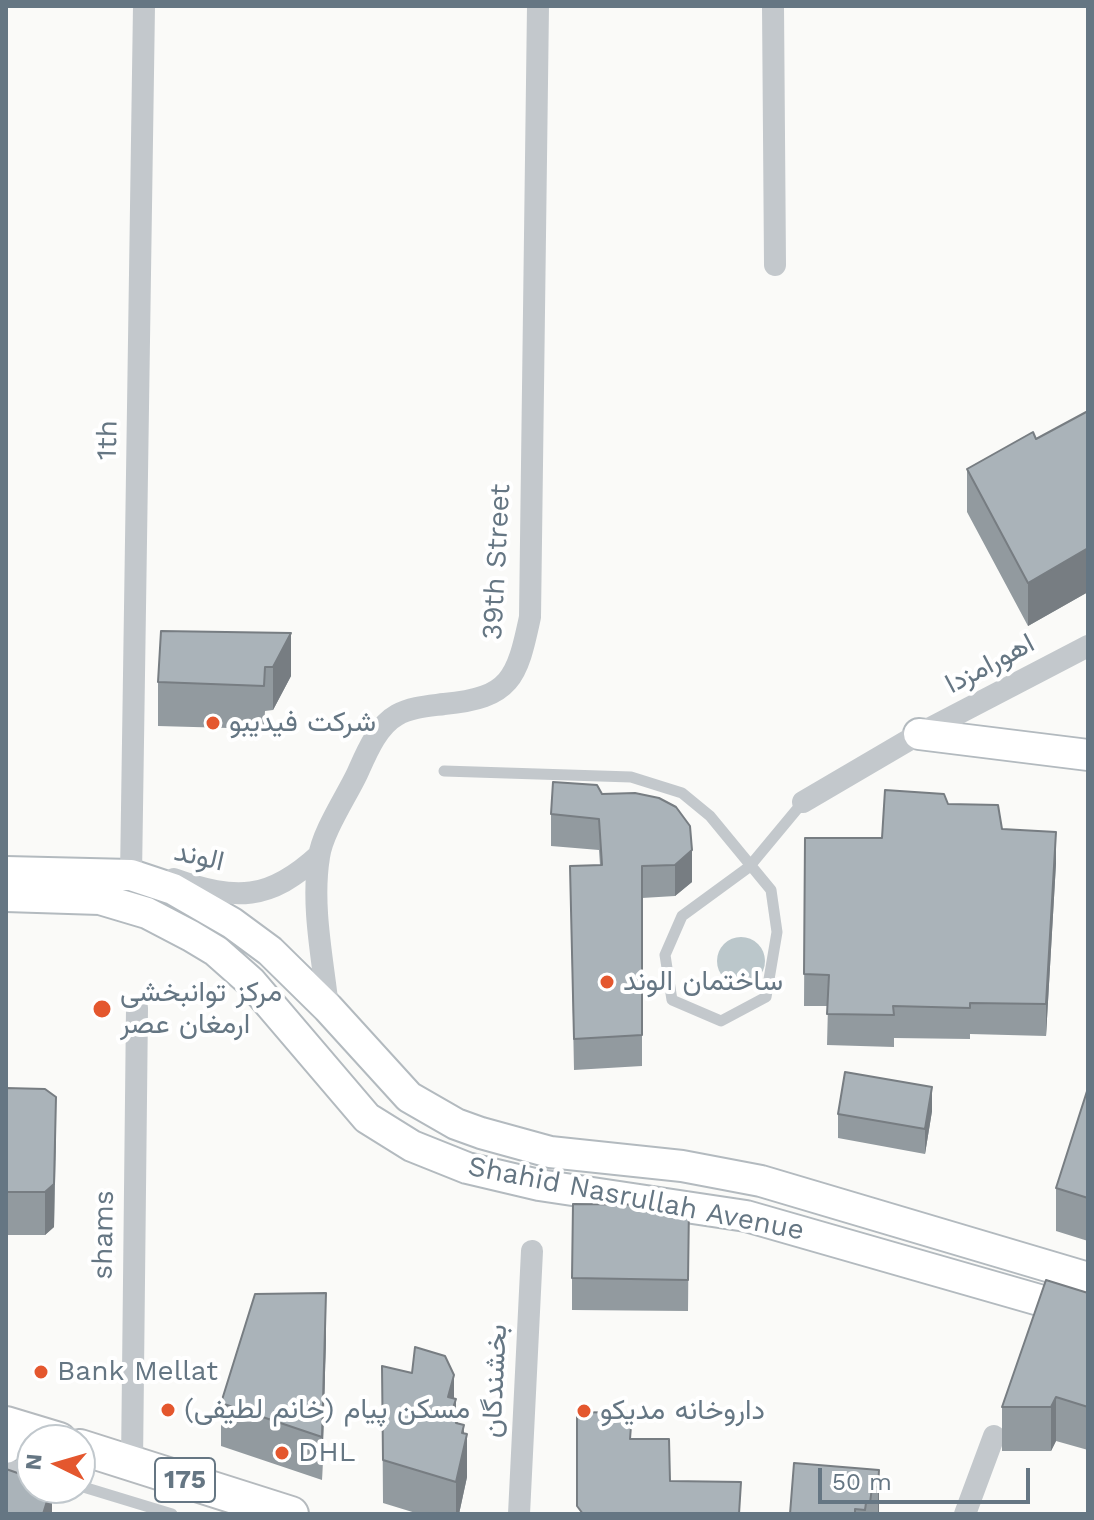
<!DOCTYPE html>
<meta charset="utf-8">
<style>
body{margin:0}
#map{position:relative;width:1094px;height:1520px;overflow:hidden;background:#fafaf8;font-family:"Work Sans",sans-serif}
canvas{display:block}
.frame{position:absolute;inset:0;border:8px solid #657683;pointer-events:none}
.north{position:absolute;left:16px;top:1424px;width:80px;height:80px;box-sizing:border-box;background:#fff;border:2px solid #c1c8cd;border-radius:50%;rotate:275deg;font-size:22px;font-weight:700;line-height:32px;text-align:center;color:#657683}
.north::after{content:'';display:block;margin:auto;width:28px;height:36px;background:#e4572e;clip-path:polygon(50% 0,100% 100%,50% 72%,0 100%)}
.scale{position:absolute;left:818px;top:1468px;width:212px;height:36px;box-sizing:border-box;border:4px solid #657683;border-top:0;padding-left:10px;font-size:24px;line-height:28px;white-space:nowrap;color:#657683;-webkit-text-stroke:6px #fff;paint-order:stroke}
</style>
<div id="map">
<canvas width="1094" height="1520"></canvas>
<div class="frame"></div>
<div class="north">N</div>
<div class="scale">50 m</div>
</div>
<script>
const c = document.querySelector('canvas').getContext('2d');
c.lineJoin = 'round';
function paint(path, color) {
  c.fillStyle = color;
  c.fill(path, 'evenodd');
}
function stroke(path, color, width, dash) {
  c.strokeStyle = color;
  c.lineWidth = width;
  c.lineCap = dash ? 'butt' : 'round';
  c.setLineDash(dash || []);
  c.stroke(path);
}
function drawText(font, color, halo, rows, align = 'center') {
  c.font = font + ' "Work Sans",Vazirmatn,sans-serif';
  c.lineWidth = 8;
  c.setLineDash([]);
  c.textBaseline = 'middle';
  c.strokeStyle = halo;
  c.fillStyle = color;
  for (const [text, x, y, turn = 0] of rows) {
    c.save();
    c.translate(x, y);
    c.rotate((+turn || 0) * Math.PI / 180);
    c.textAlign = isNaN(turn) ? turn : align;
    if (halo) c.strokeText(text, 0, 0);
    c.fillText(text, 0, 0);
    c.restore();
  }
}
const water = new Path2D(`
 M717 961a24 24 0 1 1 48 0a24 24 0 1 1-48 0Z`);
const lane = new Path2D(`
 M444 771 631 777 682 793 710 816 771 890 777 932 766 997 721 1021 672 1000 665 955 682 916 749 867 803 802
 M6 1464 32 1472
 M80 1486 172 1514`);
const street = new Path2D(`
 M773 6 775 265
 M803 802 919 734 1088 646
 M131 875 144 6
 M174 879C236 901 269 901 319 855
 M328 1008C323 960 311 906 319 857 322 833 346 797 357 774 366 754 377 726 397 715 411 707 429 706 444 704 511 698 517 678 530 617L538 6
 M132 1463 137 1008
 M519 1514 532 1251
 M965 1514 994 1436`);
const secondary = new Path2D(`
 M919 734 1088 755
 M6 872 131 875 173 889 232 923 270 951 328 1008 409 1097 456 1124 481 1133 550 1152 682 1166 761 1181 1088 1278
 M6 896 100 899 147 913 191 936 216 951 251 982 367 1118 412 1146 467 1168 539 1185 746 1216 1088 1314
 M6 1448 30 1431`);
const primary = new Path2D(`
 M6 1424 59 1440
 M80 1447 291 1514`);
const wall = new Path2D(`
 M1088 411V592L1028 626 967 512V469L1036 439Z
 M291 633V676L273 710 265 711 264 729 158 726V682Z
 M602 794 692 882 675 896 642 898V1066L574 1070 570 866 600 865 599 850 551 846V814Z
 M948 804 1002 829 1056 863 1046 1036 970 1034V1039L894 1038V1047L827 1045 828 1006H804L805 838H882Z
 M6 1088 56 1140 54 1227 45 1235H6Z
 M1088 1088V1241L1056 1231V1188Z
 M932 1111 925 1154 838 1138V1114Z
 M689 1205 688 1311 572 1310V1278Z
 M1088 1293V1450L1056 1441 1051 1451H1002V1407Z
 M326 1337 322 1480 221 1446V1403Z
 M382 1366 454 1399 458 1423 464 1433 467 1477 459 1514H419L383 1503Z
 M879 1470V1514H790Z`);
const shadedWall = new Path2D(`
 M1088 548V592L1028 626V583Z
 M291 633V676L273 710V667Z
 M1056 832V863L1046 1036V1004Z
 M692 850V882L675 896V865Z
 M932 1087V1111L925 1154V1129Z
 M56 1097 54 1227 45 1235V1192Z
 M326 1293V1337L322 1480V1437Z
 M454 1375V1403L456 1399V1443L448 1397Z
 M1056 1397V1441L1051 1451V1407Z
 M464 1425V1447L467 1434V1477L459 1514H456V1482Z
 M879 1470V1514H878V1487Z
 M51 1488H52V1514H43Z`);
const building = new Path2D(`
 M1088 411V548L1028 583 967 469 1033 432 1036 439Z
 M161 631 291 633 273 667H265L264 686 158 682Z
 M553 782 597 785 602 794 635 793 659 798 676 807 690 826 692 850 675 865 642 866V1035L574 1039 570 866 602 865 599 819 551 814Z
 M885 790 944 794 948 804 998 805 1002 829 1056 832 1046 1004 970 1003V1008L893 1006 894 1015 827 1014 829 975 804 974 805 838H882Z
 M845 1072 932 1087 925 1129 838 1114Z
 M6 1088 45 1089 56 1097 54 1184 45 1192H6Z
 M1088 1088V1198L1056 1188Z
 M573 1204 689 1205 688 1280 572 1278Z
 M1046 1280 1088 1293V1407L1056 1397 1051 1407H1002Z
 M326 1293 322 1437 221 1403 255 1294Z
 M415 1347 445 1356 454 1375 448 1397 456 1399 452 1411 458 1412 456 1423 464 1425 462 1433 467 1434 456 1482 383 1460 382 1366 412 1373Z
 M577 1412 632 1413 630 1439H669L670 1481 741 1482 739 1514H583L577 1506Z
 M794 1463 879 1470 878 1487H872L870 1503H866L865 1510 855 1509V1514H790Z
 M6 1469 32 1478V1488H51L43 1514H6Z`);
const markers = [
 [213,723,8,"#e4572e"],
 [607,982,8,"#e4572e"],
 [102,1009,10,"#e4572e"],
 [41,1372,8,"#e4572e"],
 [168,1410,8,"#e4572e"],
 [584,1411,8,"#e4572e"],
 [282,1453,8,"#e4572e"]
];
const shields = [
 [185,1480,60]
];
const shieldNames = [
 ["175",185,1480]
];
const streetNames = [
 ["1th",108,440,-89],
 ["39th Street",497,562,-87],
 ["اهورامزدا",990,664,-28],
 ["الوند",199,857,13],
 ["Shahid Nasrullah Avenue",636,1199,11],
 ["shams",104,1235,-89],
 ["بخشندگان",495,1381,-87]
];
const poiNames = [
 ["شرکت فیدیبو",229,723],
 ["ساختمان الوند",623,982],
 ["مرکز توانبخشی",120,993],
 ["ارمغان عصر",120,1025],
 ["Bank Mellat",57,1372],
 ["مسکن پیام (خانم لطیفی)",184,1410],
 ["داروخانه مدیکو",600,1411],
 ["DHL",298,1453]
];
paint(water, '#bbc7cb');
stroke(secondary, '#b3babf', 34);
stroke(primary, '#b5babe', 38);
stroke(lane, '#c3c8cc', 11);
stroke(street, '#c3c8cc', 22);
stroke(secondary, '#fff', 30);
stroke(primary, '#fff', 34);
paint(wall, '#929a9f');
paint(shadedWall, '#777d82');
paint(building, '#aab3b9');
stroke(building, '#777d82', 2);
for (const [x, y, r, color] of markers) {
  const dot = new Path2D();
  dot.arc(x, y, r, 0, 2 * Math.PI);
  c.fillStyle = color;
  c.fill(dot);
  stroke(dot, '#fff', 3);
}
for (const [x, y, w] of shields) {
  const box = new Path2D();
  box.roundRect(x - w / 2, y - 22, w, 44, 6);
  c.fillStyle = '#fff';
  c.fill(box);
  stroke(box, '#657683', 2);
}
drawText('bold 26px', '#657683', null, shieldNames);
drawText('28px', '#657683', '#fff', streetNames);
drawText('28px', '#657683', '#fff', poiNames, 'left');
</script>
